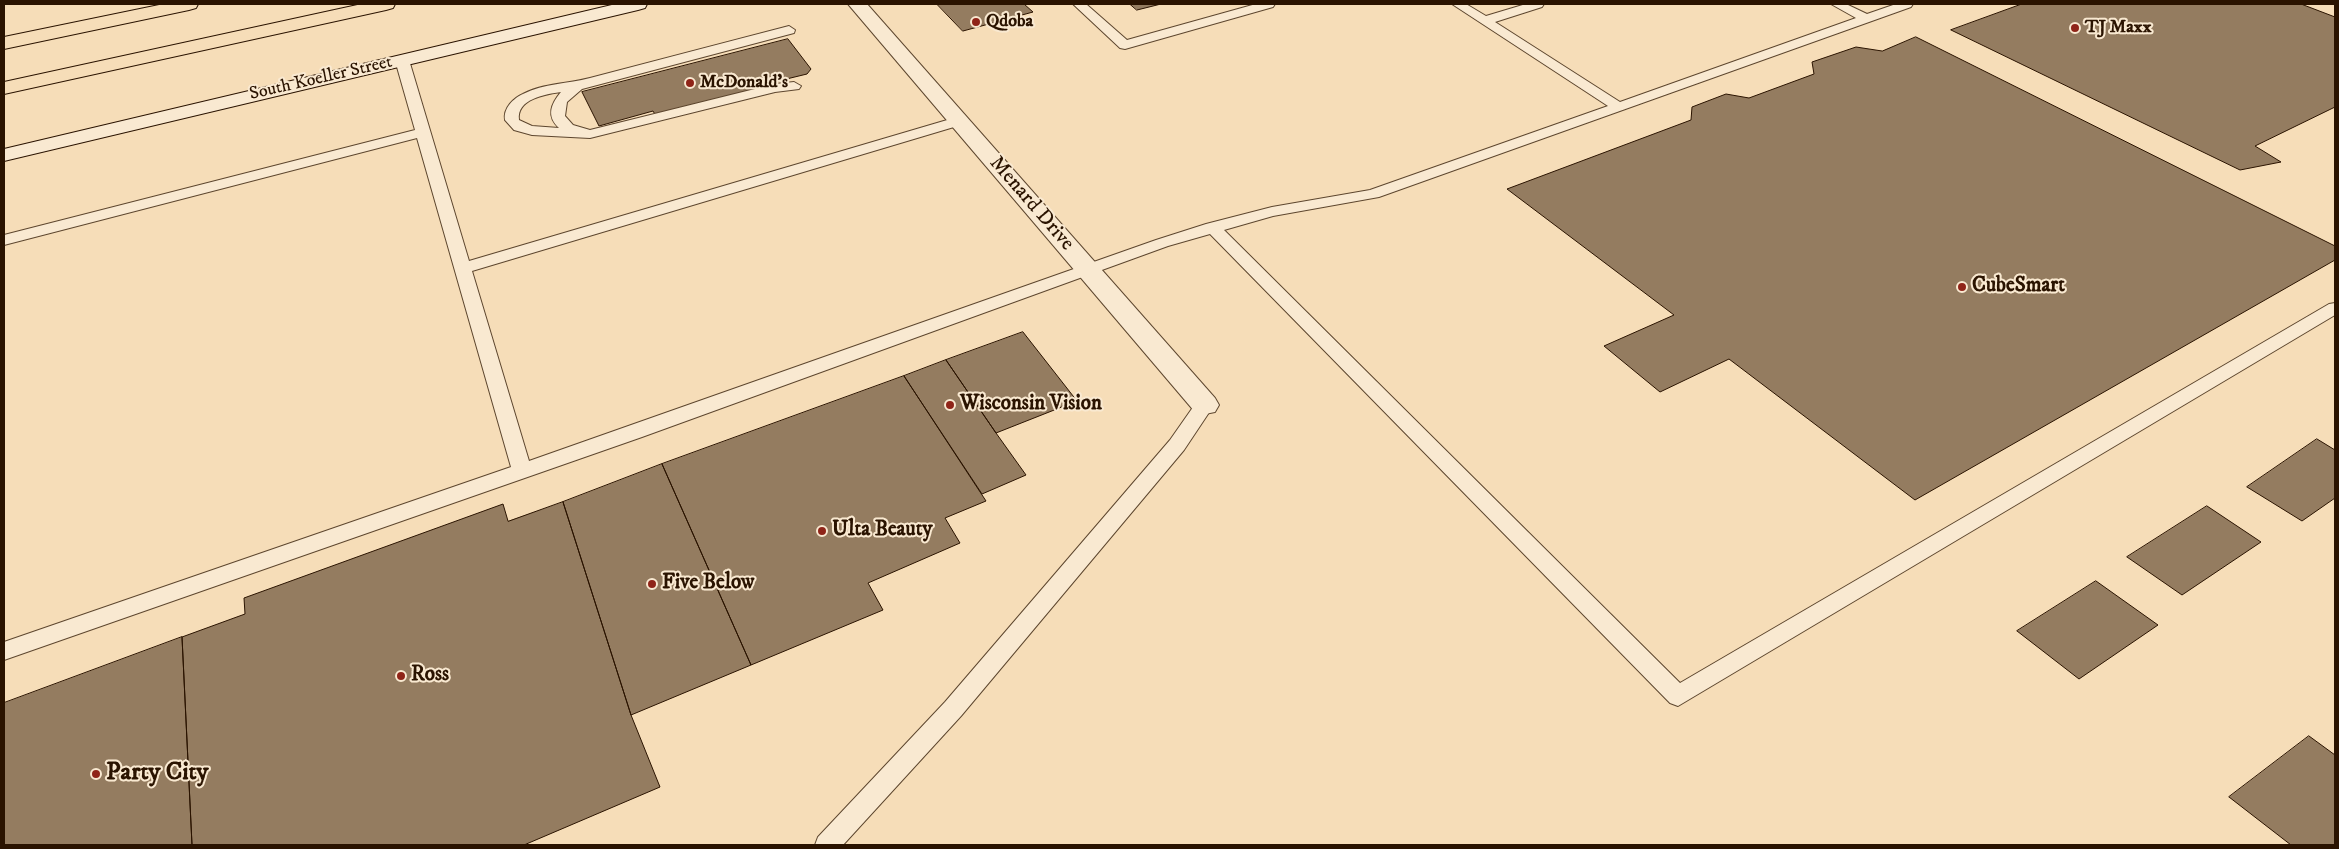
<!DOCTYPE html>
<style>
body{margin:0}
#map{position:relative;width:2339px;height:849px;overflow:hidden;background:#f6ddb8;font-family:"IM FELL DW Pica",serif}
canvas{display:block}
.frame{position:absolute;inset:0;border:5px solid #2a1300;pointer-events:none}
</style>
<div id="map">
<canvas width="2339" height="849"></canvas>
<div class="frame"></div>
</div>
<script>
const c = document.querySelector('canvas').getContext('2d');
c.lineJoin = 'round';
function paint(path, color) {
  c.fillStyle = color;
  c.fill(path, 'evenodd');
}
function stroke(path, color, width, dash) {
  c.strokeStyle = color;
  c.lineWidth = width;
  c.lineCap = dash ? 'butt' : 'round';
  c.setLineDash(dash || []);
  c.stroke(path);
}
function drawText(font, color, halo, rows, align = 'center') {
  c.font = font + ' "IM FELL DW Pica",serif';
  c.lineWidth = 4;
  c.setLineDash([]);
  c.textBaseline = 'middle';
  c.strokeStyle = halo;
  c.fillStyle = color;
  for (const [text, x, y, turn = 0] of rows) {
    c.save();
    c.translate(x, y);
    c.rotate((+turn || 0) * Math.PI / 180);
    c.textAlign = isNaN(turn) ? turn : align;
    if (halo) c.strokeText(text, 0, 0);
    c.fillText(text, 0, 0);
    c.restore();
  }
}
const building = new Path2D(`
 M937 4H1024L1033 12 963 31Z
 M1130 4H1161L1137 10Z
 M2022 4H2301L2335 17V107L2255 146 2281 162 2240 170 1951 30Z
 M1916 37 2335 246V260L1915 500 1729 359 1660 392 1604 346 1674 315 1507 189 1691 120 1692 107 1726 94 1749 98 1814 74 1812 62 1856 47 1882 51Z
 M788 39 811 69 807 74 770 83 769 80 760 82 762 87 656 116 653 111 599 126 582 92Z
 M1023 332 1077 401 996 433 946 360Z
 M946 360 996 433 1026 475 982 494 904 376Z
 M904 376 986 501 945 518 960 543 868 583 883 610 751 665 662 464Z
 M2317 439 2335 450V498L2302 521 2247 487Z
 M662 464 751 665 631 715 563 502Z
 M563 502 631 715 660 787 524 845H192L182 637 245 614 244 598 503 504 508 521Z
 M2207 506 2261 542 2182 595 2127 557Z
 M2096 581 2158 625 2079 679 2017 631Z
 M182 637 192 845H4V703Z
 M2309 736 2335 755V845H2291L2229 797Z`);
const lane = new Path2D(`
 M1073 4H1086L1127 40 1256 4H1275L1273 7 1125 49 1120 48Z
 M1452 4H1466L1486 16 1526 4H1544L1542 7 1495 22 1620 102 1856 18 1831 4H1846L1867 14 1896 4H1913L1911 7 1379 197 1273 216 1224 230 1680 683 2329 304 2335 303V315L1678 706 1670 703 1210 234 1168 246 642 437 4 660V642L511 467 417 138 4 245V235L415 130 395 60 402 56 409 60 469 261 954 118H964L966 121 964 124 472 271 529 461 1156 240 1206 224 1272 207 1370 190 1608 106Z
 M789 26 795 30 794 33 582 89 567 102 565 116 573 125 590 130 775 84 794 82 801 86 799 89 775 92 590 138 532 135 514 130 505 120C503 108 514 98 523 94 544 83 568 84 590 78 656 61 722 43 789 26ZM561 92C551 104 546 116 559 128L532 126 519 120C516 99 546 94 561 92Z
 M1205 399 1212 400 1214 405 1184 450 961 716 843 845H815L818 837 945 702 1170 440 1198 400Z`);
const street = new Path2D(`
 M848 4H867L1215 398 1219 405 1215 412 1205 414 1195 412Z`);
const secondary = new Path2D(`
 M616 4H647L645 8 638 10 4 161V149Z`);
const highway = new Path2D(`
 M164 4H198L196 8 189 10 4 49V37Z
 M362 4H395L393 8 386 10 4 94V82Z`);
const markers = [
 [976,22,5,"#8f2418"],
 [2075,28,5,"#8f2418"],
 [690,83,5,"#8f2418"],
 [1962,287,5,"#8f2418"],
 [950,405,5,"#8f2418"],
 [822,531,5,"#8f2418"],
 [652,584,5,"#8f2418"],
 [401,676,5,"#8f2418"],
 [96,774,5,"#8f2418"]
];
const farPoinames = [
 ["Qdoba",986,22],
 ["TJ Maxx",2085,28],
 ["McDonald's",700,83]
];
const farStreetnames = [
 ["South Koeller Street",321,79,-13]
];
const streetNames = [
 ["Menard Drive",1031,204,49]
];
const poiNames = [
 ["CubeSmart",1972,287],
 ["Wisconsin Vision",960,405],
 ["Ulta Beauty",832,531],
 ["Five Below",662,584],
 ["Ross",411,676]
];
const nearPoinames = [
 ["Party City",106,774]
];
paint(building, '#947c60');
stroke(building, '#2a1300', 1);
stroke(lane, '#5d462e', 2);
stroke(street, '#5d462e', 2);
stroke(secondary, '#2a1300', 2);
stroke(highway, '#2a1300', 2);
paint(lane, '#f9e9d1');
paint(street, '#f9e9d1');
paint(secondary, '#f9e9d1');
paint(highway, '#f6ddb8');
for (const [x, y, r, color] of markers) {
  const dot = new Path2D();
  dot.arc(x, y, r, 0, 2 * Math.PI);
  c.fillStyle = color;
  c.fill(dot);
  stroke(dot, '#f9e9d1', 2);
}
drawText('bold 18px', '#2a1300', '#f9e9d1', farPoinames, 'left');
drawText('18px', '#2a1300', '#f9e9d1', farStreetnames);
drawText('21px', '#2a1300', '#f9e9d1', streetNames);
drawText('bold 21px', '#2a1300', '#f9e9d1', poiNames, 'left');
drawText('bold 25px', '#2a1300', '#f9e9d1', nearPoinames, 'left');
</script>
